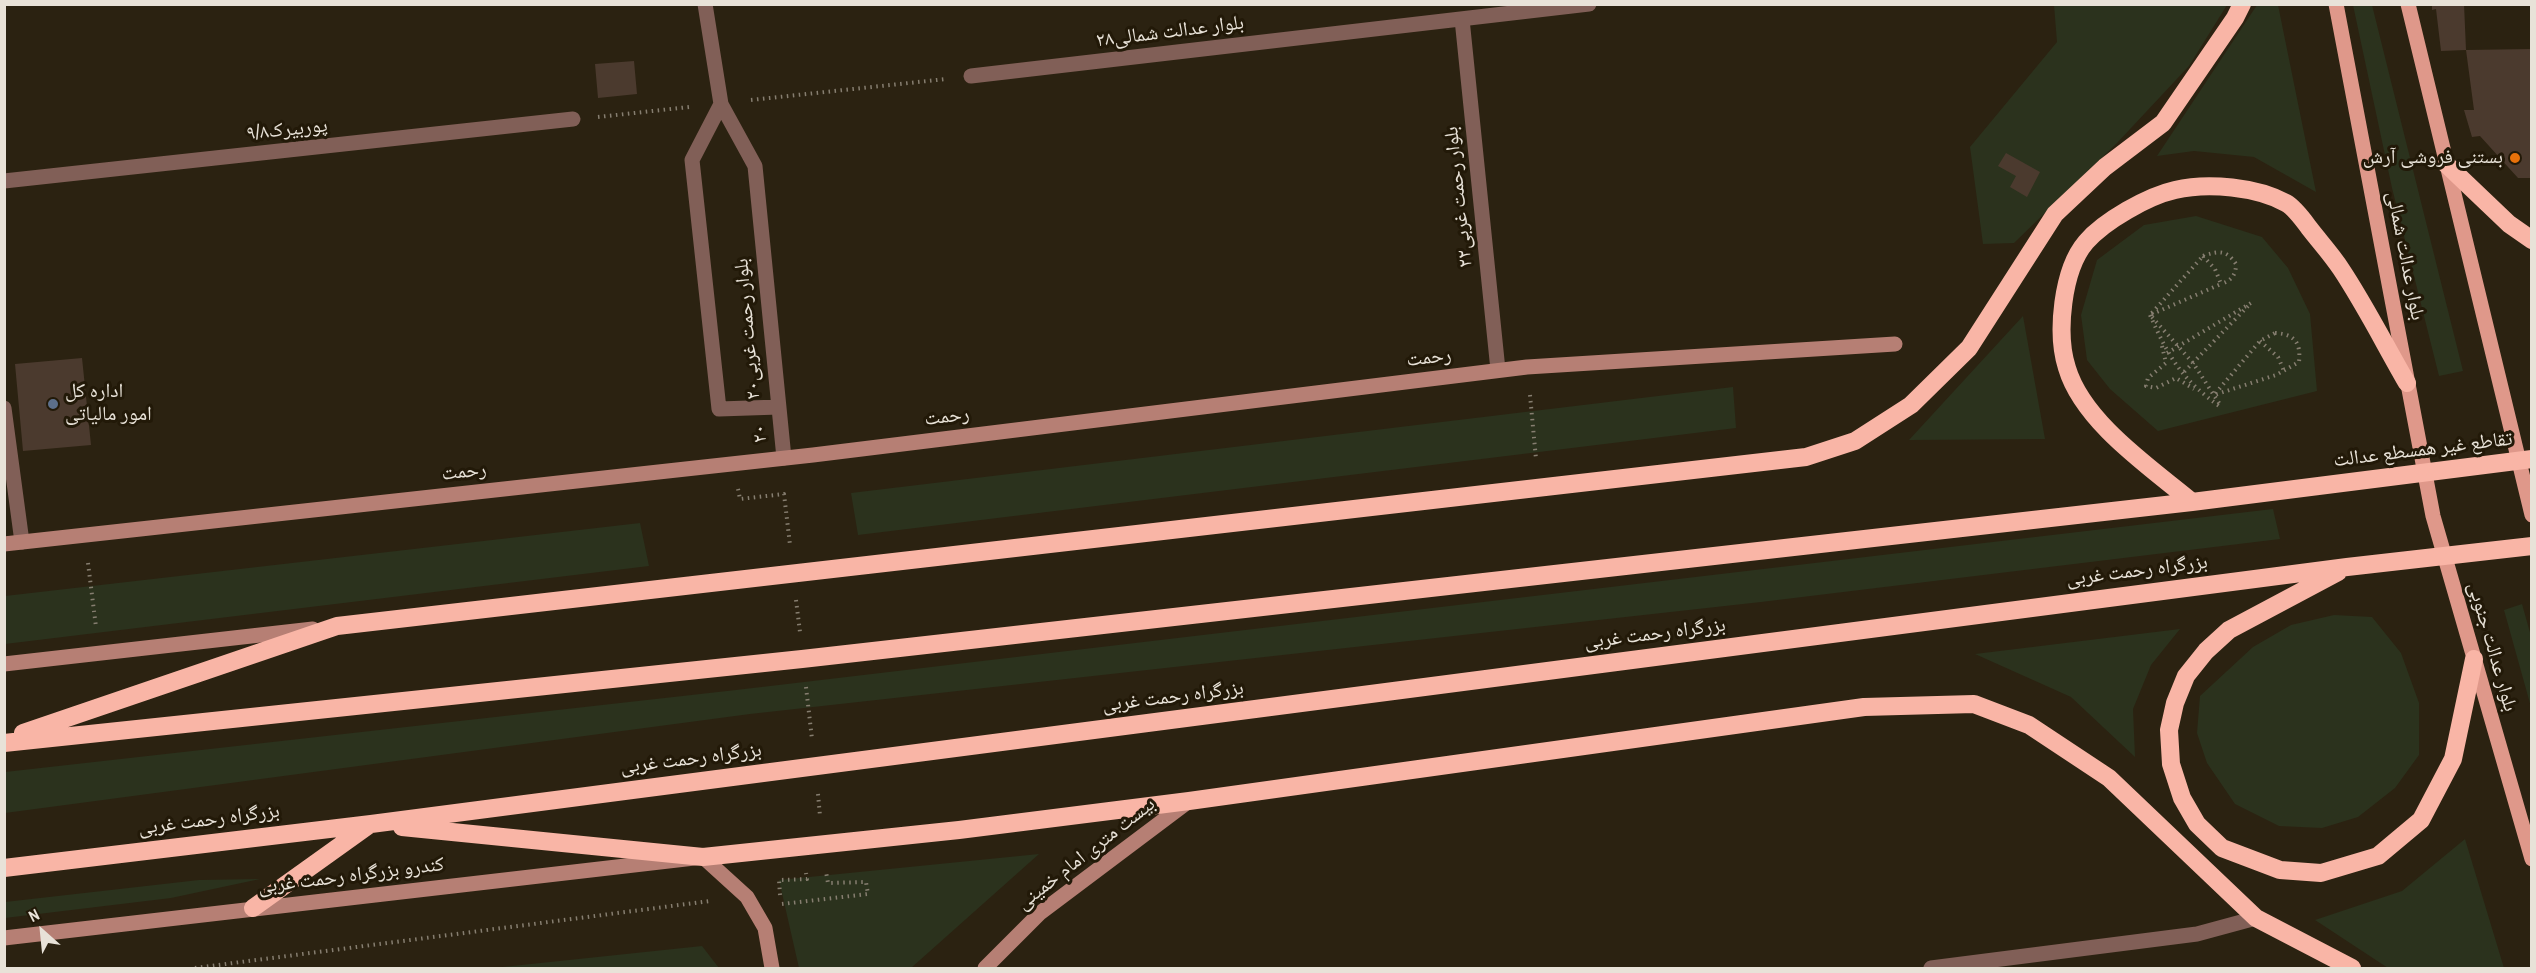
<!DOCTYPE html>
<meta charset="utf-8">
<style>
body{margin:0}
#map{position:relative;width:2536px;height:973px;overflow:hidden;background:#2b2211;font-family:"Archivo Narrow",sans-serif}
canvas{display:block}
.frame{position:absolute;inset:0;border:6px solid #e8e2d8;pointer-events:none}
.north{position:absolute;left:12px;top:901px;width:60px;height:60px;-webkit-text-stroke:4px #221908;paint-order:stroke;rotate:333deg;font-size:16px;font-weight:700;line-height:24px;text-align:center;color:#e8e2d8}
.north::after{content:'';display:block;margin:auto;width:21px;height:27px;background:#e8e2d8;clip-path:polygon(50% 0,100% 100%,50% 72%,0 100%)}
</style>
<div id="map">
<canvas width="2536" height="973"></canvas>
<div class="frame"></div>
<div class="north">N</div>
</div>
<script>
const c = document.querySelector('canvas').getContext('2d');
c.lineJoin = 'round';
function paint(path, color) {
  c.fillStyle = color;
  c.fill(path, 'evenodd');
}
function stroke(path, color, width, dash) {
  c.strokeStyle = color;
  c.lineWidth = width;
  c.lineCap = dash ? 'butt' : 'round';
  c.setLineDash(dash || []);
  c.stroke(path);
}
function drawText(font, color, halo, rows, align = 'center') {
  c.font = font + ' "Archivo Narrow","Noto Naskh Arabic",sans-serif';
  c.lineWidth = 6;
  c.setLineDash([]);
  c.textBaseline = 'middle';
  c.strokeStyle = halo;
  c.fillStyle = color;
  for (const [text, x, y, turn = 0] of rows) {
    c.save();
    c.translate(x, y);
    c.rotate((+turn || 0) * Math.PI / 180);
    c.textAlign = isNaN(turn) ? turn : align;
    if (halo) c.strokeText(text, 0, 0);
    c.fillText(text, 0, 0);
    c.restore();
  }
}
const green = new Path2D(`
 M2054 5H2227L2189 66 2117 143 2014 243 1983 244 1970 147 2057 42Z
 M2257 5H2278L2316 192 2254 157 2194 151 2157 156Z
 M2353 5H2372L2463 371 2439 376 2392 188Z
 M2196 216 2262 237 2288 268 2310 314 2317 391 2158 431 2110 389 2087 360 2081 315 2097 260 2144 225Z
 M2023 316 2045 439 1909 440Z
 M1733 387 1736 428 858 535 851 493Z
 M2273 509 2280 539 1761 602 750 714 5 813V772L736 690Z
 M640 523 649 566 5 644V596Z
 M2522 604 2531 636V707L2504 610Z
 M2334 615 2372 617 2401 653 2419 703V755L2395 788 2358 817 2322 828 2279 826 2235 804 2207 763 2197 733 2200 696 2253 647 2291 625Z
 M2180 629 2151 665 2133 709 2135 757 2071 697 1975 654Z
 M2465 839 2504 968H2388L2315 920 2402 891Z
 M1039 854 911 968H799L779 880Z
 M260 879 171 898 5 918V902L199 880Z
 M702 946 719 968H493Z`);
const building = new Path2D(`
 M2432 4H2464L2466 50 2441 51 2436 9 2432 10Z
 M2532 49V178H2518L2480 136 2472 137 2464 110H2474L2466 50Z
 M634 61 637 94 598 98 595 64Z
 M2006 153 2040 172 2027 197 2010 187 2016 176 1998 166Z
 M82 358 91 445 23 451 15 364Z`);
const path = new Path2D(`
 M751 100 946 79
 M598 117 689 107
 M2203 256 2215 269 2221 284 2150 315Z
 M2203 256C2218 251 2226 249 2236 264 2236 275 2231 281 2221 284
 M2150 315C2169 358 2182 380 2222 408
 M2152 317 2193 363 2221 406
 M2275 333C2295 334 2301 343 2299 362L2276 375 2214 395 2260 341Z
 M2260 341 2278 357 2284 371
 M2162 346 2166 363 2148 378 2146 386 2156 388 2176 378 2194 389
 M2167 353 2251 303 2183 373
 M1530 395 1536 459
 M738 489 740 499 784 494 790 545
 M88 563 96 627
 M796 600 800 632
 M806 687 812 739
 M818 794 820 816
 M780 895 779 880 807 879 806 873
 M782 904 868 894 866 882 828 883 826 872
 M195 968 710 901`);
const street = new Path2D(`
 M705 4 721 104 755 166 784 458
 M1462 19 1498 370
 M971 76 1589 4
 M721 104 692 160 719 409 779 407
 M4 181 573 119
 M4 408 22 542
 M1931 968 2197 934 2256 918`);
const secondary = new Path2D(`
 M4 544 813 455 1527 367 1895 344
 M4 664 313 629
 M4 938 703 857 747 897 765 928 772 968
 M985 968 1040 913 1189 801`);
const primary = new Path2D(`
 M2336 4 2433 516 2532 859
 M2408 4 2532 515`);
const highway = new Path2D(`
 M2445 163 2509 224 2532 240
 M2192 502C2150 467 2083 422 2067 368 2056 334 2062 270 2086 242 2104 221 2148 196 2175 190 2208 182 2257 187 2286 203 2295 208 2304 221 2310 229 2320 242 2332 255 2341 269 2365 305 2385 345 2407 383
 M2338 572 2229 630 2206 651 2186 676 2175 703 2169 730 2171 764 2182 798 2197 824 2222 848 2280 870 2321 873 2378 856 2421 820 2453 759 2474 659
 M23 733 337 626 1806 457 1855 441 1911 405 1969 348 2055 214 2105 167 2163 123 2235 18 2242 4
 M4 743 802 659 2192 502 2532 459
 M402 827 703 857 959 830 1189 801 1864 707 1974 704 2029 725 2109 778 2256 918 2352 968
 M4 868 371 824 2347 567 2532 546
 M253 908 369 825`);
const markers = [
 [2515,158,6,"#e8710a"],
 [53,404,6,"#5c6f8a"]
];
const streetNames = [
 ["بلوار عدالت شمالی۲۸",1170,32,-7],
 ["پوربیرک۹/۸",287,130,-6],
 ["بلوار رحمت غربی۲۲",1459,197,-96],
 ["بلوار عدالت شمالی",2405,256,79],
 ["بلوار رحمت غربی۲۰",748,329,-95],
 ["رحمت",1429,358,-7],
 ["رحمت",947,417,-7],
 ["۲۰",760,434,-95],
 ["تقاطع غیر همسطع عدالت",2423,450,-7],
 ["رحمت",464,472,-6],
 ["بزرگراه رحمت غربی",2137,571,-7],
 ["بزرگراه رحمت غربی",1655,634,-7],
 ["بلوار عدالت جنوبی",2492,647,74],
 ["بزرگراه رحمت غربی",1173,697,-7],
 ["بزرگراه رحمت غربی",691,759,-7],
 ["بزرگراه رحمت غربی",209,820,-7],
 ["بیست متری امام خمینی",1086,854,-38],
 ["کندرو بزرگراه رحمت غربی",351,876,-7]
];
const poiNames = [
 ["بستنی فروشی آرش",2503,158],
 ["اداره کل",65,392,"left"],
 ["امور مالیاتی",65,415,"left"]
];
paint(green, '#2b321d');
paint(building, '#4b3a2e');
stroke(path, '#867e70', 4, [1.5, 4.5]);
stroke(street, '#815f57', 15);
stroke(secondary, '#b67f74', 15);
stroke(primary, '#df988a', 15);
stroke(highway, '#f9b5a6', 18);
for (const [x, y, r, color] of markers) {
  const dot = new Path2D();
  dot.arc(x, y, r, 0, 2 * Math.PI);
  c.fillStyle = color;
  c.fill(dot);
  stroke(dot, '#221908', 2);
}
drawText('20px', '#e8e2d8', '#221908', streetNames);
drawText('20px', '#e8e2d8', '#221908', poiNames, 'right');
</script>
